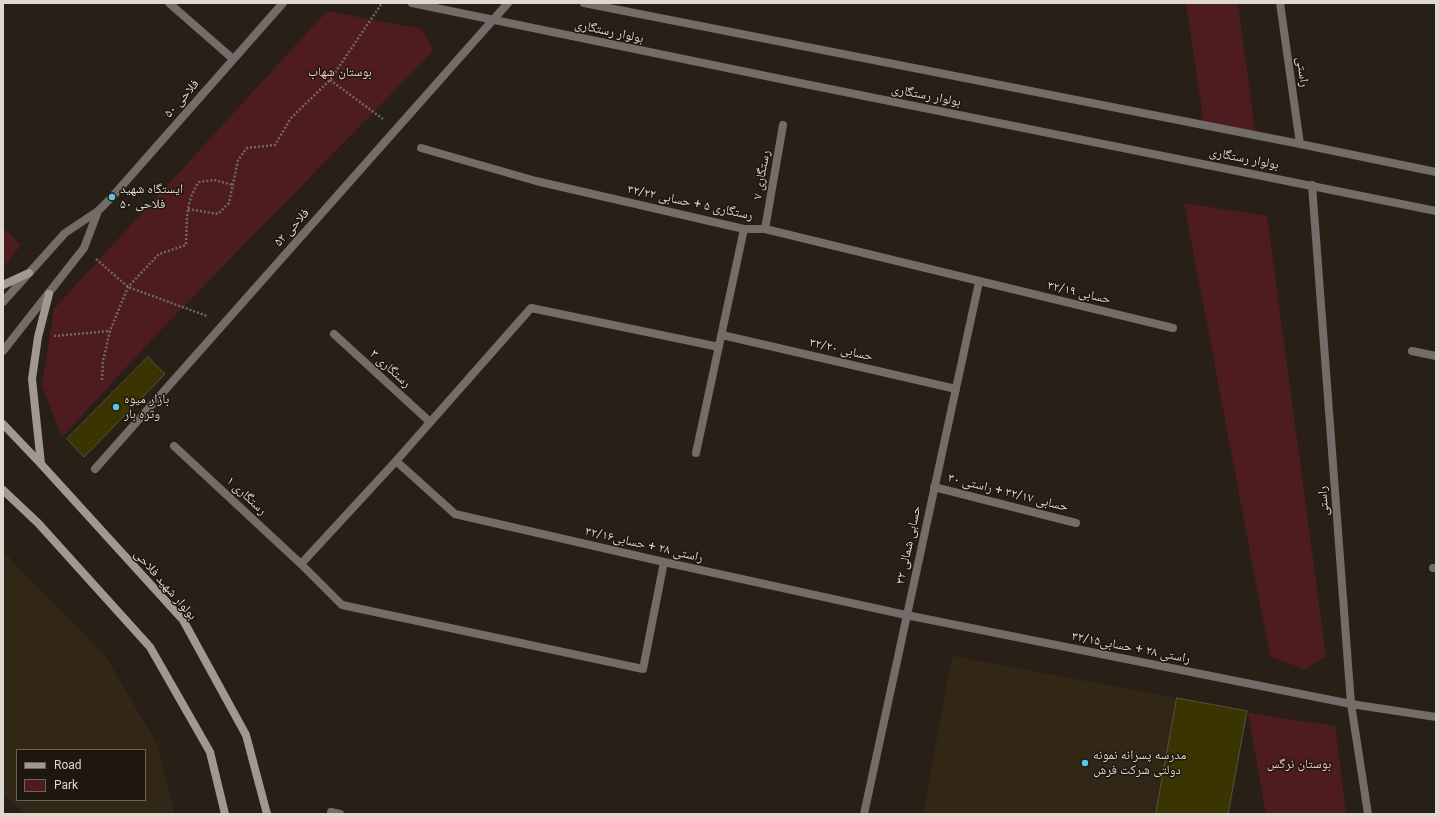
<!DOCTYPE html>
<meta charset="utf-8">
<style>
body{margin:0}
#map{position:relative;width:1439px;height:817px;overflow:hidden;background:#282016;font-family:Roboto,sans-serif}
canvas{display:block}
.frame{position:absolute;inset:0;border:4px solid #ddd8d0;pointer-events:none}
.legend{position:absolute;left:16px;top:749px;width:130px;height:52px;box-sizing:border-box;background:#1e170d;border:1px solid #6a645b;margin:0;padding:5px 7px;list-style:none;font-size:12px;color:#ddd8d0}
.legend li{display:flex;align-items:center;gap:8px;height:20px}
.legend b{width:20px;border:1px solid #6a645b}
</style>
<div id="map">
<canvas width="1439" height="817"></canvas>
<div class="frame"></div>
<ul class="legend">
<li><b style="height:5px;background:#a29792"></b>Road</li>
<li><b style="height:11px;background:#4e1c1f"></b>Park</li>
</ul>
</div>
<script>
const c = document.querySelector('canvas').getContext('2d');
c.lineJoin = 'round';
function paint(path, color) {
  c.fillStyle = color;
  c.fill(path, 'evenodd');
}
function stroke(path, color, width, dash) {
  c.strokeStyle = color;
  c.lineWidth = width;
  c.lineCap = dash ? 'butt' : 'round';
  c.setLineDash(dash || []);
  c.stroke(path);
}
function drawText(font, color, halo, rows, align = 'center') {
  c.font = font + ' Roboto,"Noto Naskh Arabic",sans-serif';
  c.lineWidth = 3;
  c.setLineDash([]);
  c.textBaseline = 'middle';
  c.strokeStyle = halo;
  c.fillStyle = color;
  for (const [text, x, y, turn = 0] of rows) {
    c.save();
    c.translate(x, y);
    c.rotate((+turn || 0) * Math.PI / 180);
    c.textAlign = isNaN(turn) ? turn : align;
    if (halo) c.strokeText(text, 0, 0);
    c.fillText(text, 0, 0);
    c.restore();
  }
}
const built = new Path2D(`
 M3 551 106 657 157 744 175 814H26L3 794ZM17 750H145V800H17Z
 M952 656 1247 711 1228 814H923Z`);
const green = new Path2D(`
 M1186 3H1238L1256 139 1204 124Z
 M327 11 422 29 433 51 155 336 62 437 42 385 54 309Z
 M1184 203 1267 216 1326 656 1305 669 1270 657Z
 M3 228 21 245 3 267Z
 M1248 713 1335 726 1346 814H1266Z`);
const building = new Path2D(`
 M148 357 165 374 84 457 67 439Z
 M1177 698 1247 711 1228 814H1156Z`);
const path = new Path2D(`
 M330 80 383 119
 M188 209 218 214 229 203 238 160 247 148 275 145 291 118 330 80 382 3
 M96 259 128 287 207 316
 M54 336 110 331
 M102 380 103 361 110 331 128 287 159 254 186 245C187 222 185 201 199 182L214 180 233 185`);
const minor = new Path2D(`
 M169 3 233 59
 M1280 3 1300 144
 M421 148 536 181 744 229H765L1173 328
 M1312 185 1351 704 1368 814
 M765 229 783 125
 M334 334 430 422
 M722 335 956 389
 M1412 351 1436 356
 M174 446 301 564 342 605 643 669 664 562
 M696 453 744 229
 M396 461 455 514 664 562 906 615 1351 704 1436 717
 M95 469 508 3
 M934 487 1076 523
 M301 564 396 461 531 308 719 347
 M1433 568H1436
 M331 812 340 814`);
const tertiary = new Path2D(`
 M412 3 800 83 1436 211
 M584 3 1300 144 1436 172
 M3 302 65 233 98 211 112 197 283 3
 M3 351 84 248 98 211
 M864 814 979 282`);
const secondary = new Path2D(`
 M3 285 29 273
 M3 424 41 464 183 620 246 735 267 814
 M41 464 32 379 38 337 49 294
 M3 490 38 523 150 647 210 752 225 814`);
const markers = [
 [112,197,4,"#58c8e4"],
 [116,407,4,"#58c8e4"],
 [1085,763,4,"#58c8e4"]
];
const streetNames = [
 ["بولوار رستگاری",609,32,12],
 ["راستی",1302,72,82],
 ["بولوار رستگاری",926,96,11],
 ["فلاحی ۵۰",182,99,-49],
 ["بولوار رستگاری",1244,159,11],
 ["رستگاری ۷",762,175,-80],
 ["رستگاری ۵ + حسابی ۳۲/۲۲",690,203,12],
 ["فلاحی ۵۲",292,228,-48],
 ["حسابی ۳۲/۱۹",1079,293,13],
 ["حسابی ۳۲/۲۰",841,350,13],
 ["رستگاری ۳",390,369,42],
 ["حسابی ۳۲/۱۷ + راستی ۳۰",1008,493,14],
 ["رستگاری ۱",246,496,43],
 ["راستی",1324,501,-94],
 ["راستی ۲۸ + حسابی۳۲/۱۶",644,545,13],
 ["حسابی شمالی ۳۲",909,545,-78],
 ["بولوار شهید فلاحی",165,585,49],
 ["راستی ۲۸ + حسابی۳۲/۱۵",1131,648,11]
];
const parkNames = [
 ["بوستان شهاب",340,73],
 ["بوستان نرگس",1299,765]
];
const poiNames = [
 ["ایستگاه شهید",120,190],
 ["فلاحی ۵۰",120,205],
 ["بازار میوه",124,400],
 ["وتره بار",124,415],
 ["مدرسه پسرانه نمونه",1093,756],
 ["دولتی شرکت فرش",1093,771]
];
paint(built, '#322616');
paint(green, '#4e1c1f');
paint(building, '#3a3500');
stroke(building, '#535244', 1);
stroke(path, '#706960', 2.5, [2, 2]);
stroke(minor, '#736c69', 8);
stroke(tertiary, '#736c69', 8);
stroke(secondary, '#a29792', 8);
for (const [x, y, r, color] of markers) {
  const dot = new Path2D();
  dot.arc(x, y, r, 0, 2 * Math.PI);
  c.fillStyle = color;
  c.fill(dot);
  stroke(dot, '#1e170d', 1.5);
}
drawText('13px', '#ddd8d0', '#1e170d', streetNames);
drawText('13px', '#f8c5c4', '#1e170d', parkNames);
drawText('13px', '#ddd8d0', '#1e170d', poiNames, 'left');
</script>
